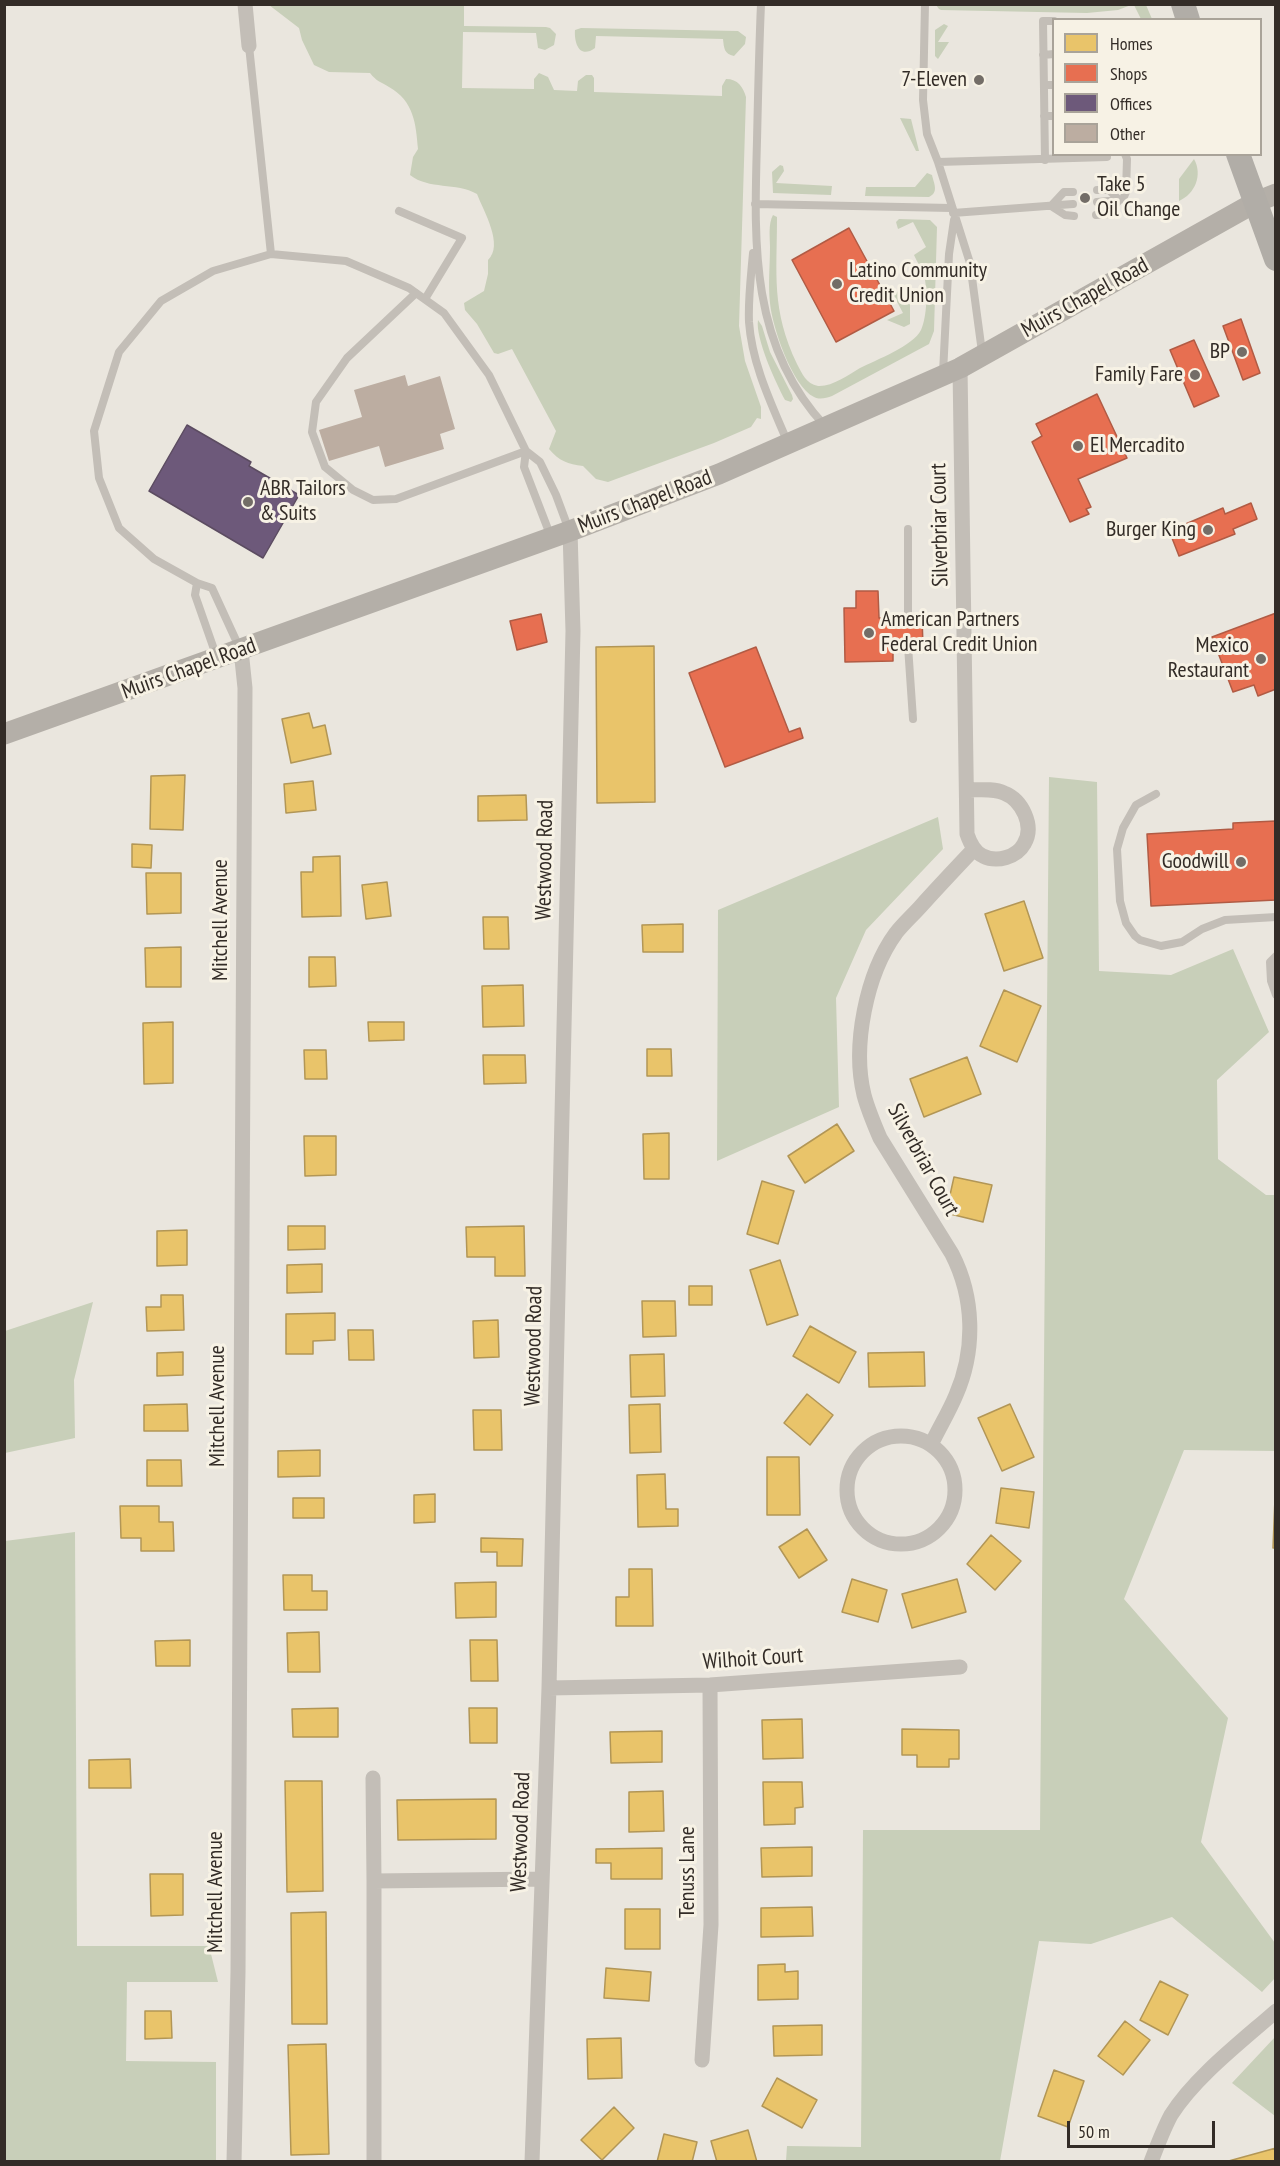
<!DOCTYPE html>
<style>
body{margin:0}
#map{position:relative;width:1280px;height:2166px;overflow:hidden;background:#eae6de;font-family:"PT Sans Narrow",sans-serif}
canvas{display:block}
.frame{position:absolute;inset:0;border:6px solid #332c27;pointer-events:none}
.legend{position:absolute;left:1052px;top:18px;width:210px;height:138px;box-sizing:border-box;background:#f7f2e5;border:2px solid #a9a399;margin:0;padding:8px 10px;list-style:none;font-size:18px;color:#332c27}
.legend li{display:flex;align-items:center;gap:12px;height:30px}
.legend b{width:30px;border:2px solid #a9a399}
.scale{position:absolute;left:1067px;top:2121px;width:148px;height:27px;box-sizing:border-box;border:3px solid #332c27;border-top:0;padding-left:8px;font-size:18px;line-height:21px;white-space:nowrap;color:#332c27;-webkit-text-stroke:4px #f7f2e5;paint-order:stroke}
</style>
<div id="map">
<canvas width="1280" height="2166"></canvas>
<div class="frame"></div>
<ul class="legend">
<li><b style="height:16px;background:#e9c46a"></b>Homes</li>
<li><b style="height:16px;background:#e76f51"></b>Shops</li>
<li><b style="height:16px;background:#6d597a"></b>Offices</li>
<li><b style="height:16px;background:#bcada1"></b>Other</li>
</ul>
<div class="scale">50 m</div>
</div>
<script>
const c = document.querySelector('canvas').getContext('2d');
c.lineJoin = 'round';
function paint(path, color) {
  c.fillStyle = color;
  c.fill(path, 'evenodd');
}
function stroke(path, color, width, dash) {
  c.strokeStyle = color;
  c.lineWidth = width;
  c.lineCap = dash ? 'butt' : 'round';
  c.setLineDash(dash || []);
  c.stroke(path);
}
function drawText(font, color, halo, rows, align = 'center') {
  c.font = font + ' "PT Sans Narrow",sans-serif';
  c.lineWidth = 6;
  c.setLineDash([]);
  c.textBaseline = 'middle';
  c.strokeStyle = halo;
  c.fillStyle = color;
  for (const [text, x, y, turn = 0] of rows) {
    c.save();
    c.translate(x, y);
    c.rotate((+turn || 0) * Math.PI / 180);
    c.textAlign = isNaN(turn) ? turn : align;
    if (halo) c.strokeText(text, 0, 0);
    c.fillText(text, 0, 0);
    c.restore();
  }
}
const green = new Path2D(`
 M269 5H464V26L546 27 550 28 556 34 554 45 545 50 538 48 536 33 463 32 462 88 534 89V79L539 73 548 77 554 90 577 91 578 81 586 75H592L594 78V92L722 96V86L726 79C738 79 743 87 746 97L739 326 745 361 761 407V419L757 418 751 427 714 443 608 482 596 479 583 466C568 464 559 461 549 449L556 431 512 349 498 354 494 353 477 324 465 310 464 303 484 291 488 274V260C504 245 484 212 477 194 456 182 429 190 410 175L413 157 418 149C416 124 414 101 389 87 381 82 376 81 370 73L329 72 314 65 302 40 299 28Z
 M936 5H1131L1118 10 1087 13 941 10 939 9Z
 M1134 5H1146L1152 19H1141Z
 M944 24 948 26 938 42H949L938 59 935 56V30Z
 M581 28 738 31 746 37 745 44 734 56C724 54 724 48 723 39L596 36 595 48C580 59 574 44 575 30Z
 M900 118 911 119 919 151H916Z
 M1194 159C1203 175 1195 194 1179 201V179Z
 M780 165 783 166 784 171 776 183 832 186 831 195 773 193 772 172Z
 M927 173 932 175C934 184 939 192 929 197L865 196 866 187H915Z
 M773 215 777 217C777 275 771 309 797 364 802 373 806 384 818 386 832 387 848 375 860 368 876 360 913 346 921 330 927 317 928 290 924 276 922 269 917 262 914 255L926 247 913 222 898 229 896 222 899 219 930 220 937 227 934 331 929 344 832 396C826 398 820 400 814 397 792 386 772 326 770 303 768 284 770 265 770 247 770 237 768 224 773 215Z
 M905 288 910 291V324L904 327 887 320 903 313 893 294Z
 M758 320 762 326 770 352 792 395 793 399 791 402 785 400C776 383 755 338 758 320Z
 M1049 777 1097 782 1099 971 1171 975 1233 949 1269 1032 1217 1080 1218 1159 1266 1195H1275V1451L1184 1450 1124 1599 1228 1718 1201 1842 1275 1943V1978L1262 1992 1172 1917 1091 1944 1039 1941 1000 2161H786L787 2146 861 2147 863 1830H1040Z
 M938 817 943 849 866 930 836 998 839 1107 717 1161 718 910Z
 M93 1302 74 1380 75 1438 5 1453V1331Z
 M75 1532 77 1946H209L218 1982H127L126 2061 216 2062V2161H5V1541Z
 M1275 2037V2116L1232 2083Z`);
const homes = new Path2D(`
 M654 646 655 802 597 803 596 647Z
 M309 713 313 728 325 725 331 754 291 763 282 719Z
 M185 775 183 830 150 829 151 776Z
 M313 781 316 810 286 813 284 784Z
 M526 795 527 820 478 821V796Z
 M132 844 152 845 151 868 132 867Z
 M340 856 341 916 302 917 301 872H313V857Z
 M146 873H181V913L147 914Z
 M387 882 391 916 366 919 362 885Z
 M1024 901 1043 958 1004 971 985 914Z
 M483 917H508L509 949H484Z
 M683 924V952H643L642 925Z
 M181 947V987H146L145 948Z
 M309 957H335L336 986 309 987Z
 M523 985 524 1026 483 1027 482 986Z
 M1004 990 1041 1006 1017 1062 980 1046Z
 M173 1022V1083L144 1084 143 1023Z
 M368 1022H404V1040L369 1041Z
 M647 1049H671L672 1076H647Z
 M304 1050H326L327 1079H305Z
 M483 1055H525L526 1083 484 1084Z
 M967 1057 981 1094 924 1117 910 1079Z
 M837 1124 854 1151 805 1183 788 1156Z
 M669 1133V1179H644L643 1134Z
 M304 1136H336V1175L305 1176Z
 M954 1177 992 1185 983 1222 946 1213Z
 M762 1181 794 1191 778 1244 747 1234Z
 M288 1226H325V1249L288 1250Z
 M524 1226 525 1276H495V1257H467L466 1227Z
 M187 1230V1265L157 1266V1231Z
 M780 1260 798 1315 767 1325 750 1270Z
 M322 1264V1292L287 1293V1265Z
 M689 1286H712V1305H689Z
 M161 1295H183L184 1330 147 1331 146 1307H161Z
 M642 1301H675L676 1336 643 1337Z
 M335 1313V1340L313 1341V1354H286V1314Z
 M498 1320 499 1357 474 1358 473 1321Z
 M810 1326 856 1352 839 1383 793 1356Z
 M348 1330H373L374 1360H349Z
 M183 1352V1375L157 1376V1353Z
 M924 1352 925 1386 869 1387 868 1353Z
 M664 1354 665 1396 631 1397 630 1355Z
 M807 1394 833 1415 810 1445 784 1423Z
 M187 1404 188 1431H144V1405Z
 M660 1404 661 1452 630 1453 629 1405Z
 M1010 1404 1034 1457 1002 1471 978 1418Z
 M473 1410H501L502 1450H474Z
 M320 1450V1476L278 1477V1451Z
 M767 1457H799L800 1515H767Z
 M147 1460H181L182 1486H147Z
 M665 1474 666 1509H678V1526L638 1527 637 1475Z
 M1001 1488 1034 1492 1029 1528 996 1523Z
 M435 1494V1522L414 1523V1495Z
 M293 1498H324V1518H293Z
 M1275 1498H1276V1548H1273Z
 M120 1506H159V1522H173L174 1551H141V1538H121Z
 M807 1529 827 1560 799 1578 779 1547Z
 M991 1535 1021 1561 995 1590 967 1564Z
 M481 1538 523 1539 522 1566H497V1552H481Z
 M629 1569H652L653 1626H616V1597H629Z
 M283 1575H312V1591H327V1610H284Z
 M852 1579 887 1590 878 1622 842 1612Z
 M957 1579 966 1612 912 1628 902 1594Z
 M496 1582V1617L456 1618 455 1583Z
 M319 1632 320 1672H288L287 1633Z
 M190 1640V1666H156L155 1641Z
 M470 1640H497L498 1681H471Z
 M338 1708V1737H293L292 1709Z
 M469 1708H497V1743H470Z
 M802 1719 803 1758 763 1759 762 1720Z
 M902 1729 959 1730V1759H949V1767H917V1755H902Z
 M662 1731V1762L611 1763 610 1732Z
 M130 1759 131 1788H89V1760Z
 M285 1781H322L323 1891 287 1892Z
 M763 1782H802L803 1807 795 1808V1824L764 1825Z
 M663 1791 664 1831 629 1832V1792Z
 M496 1799V1839L398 1840 397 1800Z
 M812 1847V1876L762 1877 761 1848Z
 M662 1848V1879H611V1863H596V1849Z
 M150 1874H183V1915L151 1916Z
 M812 1907 813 1936 761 1937V1908Z
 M625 1909H660V1949H625Z
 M326 1912 327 2024H292L291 1913Z
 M785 1964V1972L798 1971V1999L758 2000V1965Z
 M606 1968 651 1972 649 2001 604 1998Z
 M1160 1981 1188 1995 1168 2035 1140 2020Z
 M145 2011H171L172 2038 145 2039Z
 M1125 2021 1150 2040 1123 2075 1098 2056Z
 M822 2025V2055L774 2056 773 2026Z
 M621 2038 622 2078 588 2079 587 2039Z
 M326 2044 329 2154 291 2155 288 2045Z
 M1054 2070 1084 2081 1068 2127 1038 2116Z
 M777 2078 817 2100 802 2128 762 2106Z
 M614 2107 634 2128 602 2160 581 2140Z
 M748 2130 757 2162H717L711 2141Z
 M664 2134 697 2142 692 2162H657Z
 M1276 2148V2162H1225Z`);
const shops = new Path2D(`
 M849 228 894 311 836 342 792 260Z
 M1241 319 1260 373 1243 380 1223 326Z
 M1194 340 1219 396 1194 407 1170 350Z
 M1097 394 1127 458 1078 479 1091 507 1086 509 1089 514 1070 522 1032 442 1042 436 1036 424Z
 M1251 503 1257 519 1233 529 1235 534 1179 556 1172 538 1184 533 1181 526 1223 508 1225 514Z
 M856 591H878L879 618 922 617 923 646H893V661L845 662 844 608H856Z
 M1276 613V689L1258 696 1254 685 1233 692 1212 637Z
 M541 614 547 642 517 650 510 621Z
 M756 647 789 732 800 728 803 738 725 767 689 673Z
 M1276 821V900L1151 906 1147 834 1233 829V823Z`);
const offices = new Path2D(`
 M187 425 251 462 249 466 299 495 263 558 149 491Z`);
const building = new Path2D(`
 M405 375 408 386 440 376 455 429 440 434 444 449 385 467 379 446 329 461 319 430 362 417 354 390Z`);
const lane = new Path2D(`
 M761 4C759 50 758 96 757 141 754 243 750 346 825 426
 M925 4 923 100 927 134 938 162 970 263 982 352
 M249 46 271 254
 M1043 55 1054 54
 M1044 85H1054
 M1044 116H1054
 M1045 160 1043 21H1054
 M938 162 1107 157 1106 154
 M1097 190H1109L1119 200
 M1097 202 1119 200
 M755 204 951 208
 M1051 206 1064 192H1073
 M1051 206 1065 215 1074 216
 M399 211 462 238 425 299
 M953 213 1073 204
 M1096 215 1109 214 1119 200 1123 199 1126 192 1127 159 1125 154
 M753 253C751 276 748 299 749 322 752 364 771 403 787 441
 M943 373 949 254 954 220
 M908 529V617
 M551 537 524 467 526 451 540 462 556 495 569 530
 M197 583 154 559 119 528 99 478 94 431 119 352 161 301 213 271 271 254 346 261 409 288 444 313 489 375 526 451 396 499 373 500 353 490 325 467 312 432 316 402 347 358 416 293
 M908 646 913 719
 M216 655 195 595 197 583 212 588 240 649
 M1156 794 1136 805 1123 828 1117 849 1120 901 1126 923 1135 936 1140 940 1161 946 1182 942 1202 929 1225 920 1276 917
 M1276 956 1270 962 1271 981 1276 995`);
const street = new Path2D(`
 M245 4 249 46
 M960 368 967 834C970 843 974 852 983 856 997 863 1017 857 1024 844 1035 826 1022 800 1004 793 994 788 978 790 967 790
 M847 1490a54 54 0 1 1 108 0a54 54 0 1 1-108 0Z
 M931 1445C939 1428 949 1412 956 1395 976 1349 974 1297 952 1254L880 1138C874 1124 868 1110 864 1095 852 1046 866 974 896 933 903 924 913 915 921 906 938 887 956 868 974 849
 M549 1688 710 1685 960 1667
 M373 1778 374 1881
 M702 2060 711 1925 710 1685
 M234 2162 238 1972 245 688 241 650
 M374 2162V1881L542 1879
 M532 2162 549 1688 573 631 570 531
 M1151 2162C1157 2146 1163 2130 1171 2115 1195 2077 1242 2041 1276 2011`);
const secondary = new Path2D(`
 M4 734 570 531 719 474 960 368 1256 202 1276 194`);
const primary = new Path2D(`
 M1183 4 1188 20
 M1238 154 1276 259`);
const markers = [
 [979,80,6,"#736d67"],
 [1085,198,6,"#736d67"],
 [837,284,6,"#736d67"],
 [1242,352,6,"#736d67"],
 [1195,375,6,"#736d67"],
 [1078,446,6,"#736d67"],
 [248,502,6,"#736d67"],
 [1208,530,6,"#736d67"],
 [869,633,6,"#736d67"],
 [1261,659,6,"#736d67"],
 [1241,862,6,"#736d67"]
];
const poiNames = [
 ["7-Eleven",967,80],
 ["Take 5",1097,185,"left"],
 ["Oil Change",1097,210,"left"],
 ["Latino Community",849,271,"left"],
 ["Credit Union",849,296,"left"],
 ["BP",1230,352],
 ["Family Fare",1183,375],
 ["El Mercadito",1090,446,"left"],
 ["ABR Tailors",260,489,"left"],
 ["& Suits",260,514,"left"],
 ["Burger King",1196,530],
 ["American Partners",881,620,"left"],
 ["Federal Credit Union",881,645,"left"],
 ["Mexico",1249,646],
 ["Restaurant",1249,671],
 ["Goodwill",1229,862]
];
const streetNames = [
 ["Muirs Chapel Road",1085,298,-29],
 ["Muirs Chapel Road",645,502,-21],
 ["Silverbriar Court",940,525,-91],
 ["Muirs Chapel Road",189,669,-20],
 ["Westwood Road",545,860,-89],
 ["Mitchell Avenue",221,920,-90],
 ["Silverbriar Court",923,1160,61],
 ["Westwood Road",534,1346,-89],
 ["Mitchell Avenue",218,1406,-90],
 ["Wilhoit Court",753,1659,-4],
 ["Westwood Road",521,1832,-88],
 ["Tenuss Lane",688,1872,-90],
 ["Mitchell Avenue",216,1892,-90]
];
paint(green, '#c8cfb9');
paint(homes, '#e9c46a');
stroke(homes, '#b29656', 1.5);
paint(shops, '#e76f51');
stroke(shops, '#b15b44', 1.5);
paint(offices, '#6d597a');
stroke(offices, '#5c4c61', 1.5);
paint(building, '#bcada1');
stroke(lane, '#c3beb7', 8);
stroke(street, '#c3beb7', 15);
stroke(secondary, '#b4afa8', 21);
stroke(primary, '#b1ada7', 24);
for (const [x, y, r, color] of markers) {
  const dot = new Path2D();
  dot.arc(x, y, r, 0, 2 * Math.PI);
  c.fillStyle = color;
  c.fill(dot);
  stroke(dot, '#f7f2e5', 2);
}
drawText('22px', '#332c27', '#f7f2e5', poiNames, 'right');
drawText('22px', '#332c27', '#f7f2e5', streetNames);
</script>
